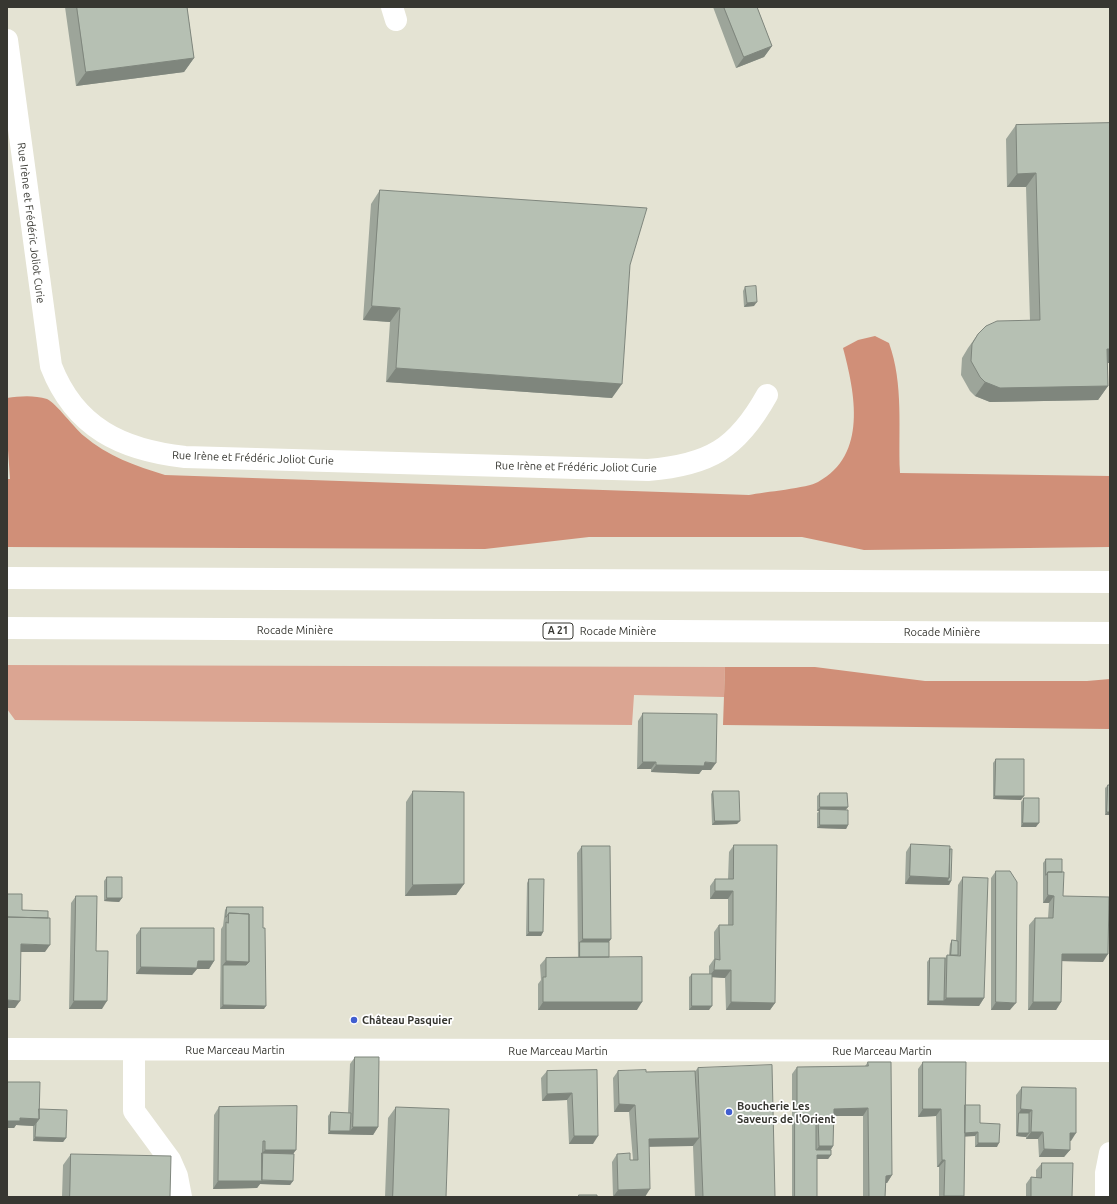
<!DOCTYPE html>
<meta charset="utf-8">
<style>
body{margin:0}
#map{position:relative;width:1117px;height:1204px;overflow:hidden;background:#e4e3d3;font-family:Ubuntu,sans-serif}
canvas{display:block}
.frame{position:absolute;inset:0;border:8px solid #373731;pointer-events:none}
</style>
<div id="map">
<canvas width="1117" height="1204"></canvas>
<div class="frame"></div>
</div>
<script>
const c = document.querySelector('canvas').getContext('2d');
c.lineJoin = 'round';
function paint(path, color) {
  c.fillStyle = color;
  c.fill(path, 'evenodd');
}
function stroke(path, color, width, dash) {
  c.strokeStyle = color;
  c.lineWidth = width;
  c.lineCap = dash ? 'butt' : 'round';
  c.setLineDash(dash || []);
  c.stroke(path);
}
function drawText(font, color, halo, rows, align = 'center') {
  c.font = font + ' Ubuntu,sans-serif';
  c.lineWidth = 3.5;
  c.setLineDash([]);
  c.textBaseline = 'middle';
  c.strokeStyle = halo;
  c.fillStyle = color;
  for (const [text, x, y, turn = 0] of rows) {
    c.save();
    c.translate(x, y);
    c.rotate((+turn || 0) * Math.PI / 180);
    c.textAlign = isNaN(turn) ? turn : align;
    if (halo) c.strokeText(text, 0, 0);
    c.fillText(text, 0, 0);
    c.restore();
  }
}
const green = new Path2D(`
 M7 665 725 667 724 697 634 695 632 725 15 720 7 709Z`);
const forest = new Path2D(`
 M875 336 889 343C904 385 898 429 900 473L1110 476V547L864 550 802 537H589L485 549 7 547V479H10L7 436V398C20 396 34 395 47 399 56 403 75 429 84 436 107 456 136 466 165 475L749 495C764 492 808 488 818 482 868 455 855 393 843 348L858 340Z
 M725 667H815L925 681H1087L1110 679V729L723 725Z`);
const minor = new Path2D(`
 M392 7 396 20
 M7 40 51 366C75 428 122 450 185 457L648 470C709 465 737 449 767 395
 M7 1049 1110 1051
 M134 1050V1111L170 1160 177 1176 181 1197
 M1106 1197V1173L1110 1153`);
const highway = new Path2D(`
 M7 578 1110 582
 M7 628 1110 633`);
const wall = new Path2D(`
 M65 7H187L194 58 184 72 76 86Z
 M713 7H757L772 46 764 57 736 68Z
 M1110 123V363H1107L1108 386 1098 400 990 402 975 396 970 391 961 375 962 358 968 348 978 334 1030 321 1026 187H1007L1006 139 1016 125Z
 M380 190 630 265 612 398 386 382 390 322 363 320 371 204Z
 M745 287 754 306 744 307 743 291Z
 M643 713 711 770H702L699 774 651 772V769H637L638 721Z
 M996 759 1021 800 993 799V763Z
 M1108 785H1110V815H1105V788Z
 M413 791 464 884 456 895 405 896 406 802Z
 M713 791 737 824 712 825 711 794Z
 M820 793 846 810 848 825 846 829 817 828V813L819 811H817V796Z
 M1024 798 1036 827H1021V802Z
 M911 844 951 881 949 885 905 884 906 852Z
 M734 845 775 1003 770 1010H726L725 978 712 977 709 1010H689V977L692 974H709V966L714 959V932L719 925H728V899H710V886L715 879H728L729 852Z
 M582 846 611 939 609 942V957L637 1010H538V984L541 980 540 965 546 958 578 957 577 853Z
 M1046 859 1062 872 1063 896 1103 962 1062 961 1061 1002 1056 1010H1028L1029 925 1035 918H1048L1049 903H1043V863Z
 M996 871 1010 1010H991V878Z
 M107 877 122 898 119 902 104 901V881Z
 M963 877 984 998 979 1006 927 1005V962L930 958H945L947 955H949L950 944 952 940H956L958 885Z
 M529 879 543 932 541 936H526L527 883Z
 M76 896 96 951 102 1009H69L71 903Z
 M227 907 264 1009H220L221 929 223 926 225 910Z
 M141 928 214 961 209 969H197L192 975 136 974V935Z
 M355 1057 378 1127 373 1135 328 1134V1116L331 1112 348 1113 350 1064Z
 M868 1062 892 1175 887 1183H886L885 1197H863V1116H833V1146L831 1150V1155L828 1159H817V1197H792V1074L797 1067 865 1066Z
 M923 1062 965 1105 980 1123 997 1147H975V1136H965L963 1197H939V1167H937L936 1116 918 1117V1069Z
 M698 1068 775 1197H695L693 1146H649L645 1197H613L612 1162 617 1154 630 1160H633L629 1112H614L613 1078 618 1071 646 1072 695 1071Z
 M597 1070 593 1144H569L567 1100 542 1101 541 1078 547 1071Z
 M1022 1087 1071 1141H1070V1150L1064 1157H1039L1038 1139H1026V1137L1016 1136V1095Z
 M219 1107 294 1154 293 1181 290 1185 260 1184 257 1188 213 1189 214 1115Z
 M396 1107 446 1197H385L388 1118Z
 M39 1109 66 1138 63 1142 33 1141V1126L16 1125 14 1128H7Z
 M71 1154 170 1197H62L63 1165Z
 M1042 1163 1072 1197H1026V1184L1031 1177H1036V1170Z`);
const shadedWall = new Path2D(`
 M772 46 764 57 736 68 744 57Z
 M194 58 184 72 76 86 86 72Z
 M1036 173 1026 187H1007L1017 174Z
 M757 302 754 306 744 307 747 303Z
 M372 306 400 308 390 322 363 320Z
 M1107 349H1110V363H1097Z
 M396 368 622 384 612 398 386 382Z
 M985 382 1108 386 1098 400 990 402 975 396Z
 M643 762H656L651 769H637Z
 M705 762 716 763 711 770H702L699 774 651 772 656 765Z
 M995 796H1024L1021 800 993 799Z
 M820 807H848L845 811 820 809 819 811H817Z
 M1107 812H1110V815H1105Z
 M715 821H740L737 824 712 825Z
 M1023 823H1039L1036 827H1021Z
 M820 825H848L846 829 817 828Z
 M910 876 949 878 951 881 949 885 905 884Z
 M464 884 456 895 405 896 413 885Z
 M715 891H733L728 899H710Z
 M1048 895 1054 896 1049 903H1043Z
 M107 898H122L119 902 104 901Z
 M529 932H543L541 936H526Z
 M583 939H611L606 946 580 942Z
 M21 944 50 945 45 952H16Z
 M1062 954H1108L1103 962 1057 961Z
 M198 961H214L209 969H197L192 975 136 974 141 967Z
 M226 961 249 962 244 969 223 965Z
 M714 970H731L725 978 709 977Z
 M946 998H984L979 1006 941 1005Z
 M7 1000 20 1001 15 1008H7Z
 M74 1001H107L102 1009H69Z
 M929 1001H944L941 1005H927Z
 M543 1002H642L637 1010H538Z
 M731 1002 775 1003 770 1010H726Z
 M996 1002 1016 1003 1010 1010H991Z
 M1033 1002H1061L1056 1010H1028Z
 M223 1005 266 1006 264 1009H220Z
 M692 1006H712L709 1010H689Z
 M572 1093 567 1100 542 1101 547 1094Z
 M619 1104 635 1105 629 1112H614Z
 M868 1108 863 1116H828L834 1109Z
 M923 1109H941L936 1116 918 1117Z
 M1021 1109 1032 1110 1026 1117 1019 1113Z
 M20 1118 39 1119 34 1126 16 1125 14 1128H7V1121Z
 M797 1118H818L813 1126 795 1122Z
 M353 1127H378L373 1135 328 1134 330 1131H350Z
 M978 1132 975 1136 960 1137 963 1133Z
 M1031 1132H1043L1038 1139H1026Z
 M1018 1133H1029L1026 1137 1016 1136Z
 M1070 1133H1076L1071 1141 1065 1140Z
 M574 1136H598L593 1144H569Z
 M35 1137 66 1138 63 1142 33 1141Z
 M699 1138 693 1146 643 1147 649 1139Z
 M978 1143H999L997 1147H975Z
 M819 1146H833L828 1154H814Z
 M1044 1149 1070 1150 1064 1157H1039Z
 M265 1150H296L291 1157 262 1153Z
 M817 1155H831L828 1159H814Z
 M942 1160H945L939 1167H937Z
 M892 1175 887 1183H880L886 1176Z
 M262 1180 293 1181 290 1185 260 1184 257 1188 213 1189 218 1181Z
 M650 1189 645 1197H613L618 1190Z
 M944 1196H964L963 1197H943Z`);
const building = new Path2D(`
 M77 7H187L194 58 86 72Z
 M724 7H757L772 46 744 57Z
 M1110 123V349H1107L1108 386 1000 388 985 382 980 377 971 361 972 344 978 334 986 326 997 321 1040 320 1036 173 1017 174 1016 125Z
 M380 190 647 208 630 265 622 384 396 368 400 308 372 306Z
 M756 286 757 302 747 303 745 287Z
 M643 713 717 714 716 763 705 762 704 766 656 765V762H643Z
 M996 759H1024V796H995Z
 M1108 785H1110V812H1107Z
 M413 791 464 792V884L413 885Z
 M713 791H739L740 821H715Z
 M820 793H847L848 807H820Z
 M1024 798H1039V823H1023Z
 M820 809 848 810V825H820Z
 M911 844 950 846 949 878 910 876Z
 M734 845H777L775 1003 731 1002V970H714L715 959 720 960 719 925H733V891H715V879H733Z
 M582 846H610L611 939H583Z
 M950 849H952L951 881H947L949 878Z
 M1046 859H1062V872H1048L1046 875Z
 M996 871H1010L1017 882 1016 1003 996 1002Z
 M1048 872H1064L1063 896 1109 897 1108 954H1062L1061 1002H1033L1035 918H1053L1054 896 1048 895Z
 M107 877H122V898H107Z
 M963 877 988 878 984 998H946L947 955 960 956Z
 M529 879H544L543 932H529Z
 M7 894H22V910L48 911V918L7 917Z
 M76 896H97L96 951H108L107 1001H74Z
 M227 907H263V928H265L266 1006 223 1005V965H246L249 962V914L229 913 226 917Z
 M229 913 249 914V962L226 961V922L228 923Z
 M7 917 50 918V945L21 944 20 1001 7 1000Z
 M141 928H214V961H198L197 968 141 967Z
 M952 940 958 941V955H951Z
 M580 942H609V957H580Z
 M642 957V1002H543V977H546V958Z
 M930 958H945L944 1001H929Z
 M692 974H712V1006H692Z
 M355 1057H379L378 1127H353Z
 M868 1062H891L892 1175 886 1176 885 1197H869L868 1108 834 1109 833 1146H819L818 1118H797V1067L868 1066Z
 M923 1062H966L964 1196H944L945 1160H942L941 1109H923Z
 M772 1065 775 1197H703L698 1068Z
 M597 1070 598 1136H574L572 1093 547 1094V1071Z
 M646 1070V1072L695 1071 699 1138 649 1139 650 1189 618 1190 617 1154 630 1153V1160H638L635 1105 619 1104 618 1071Z
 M7 1082H40L39 1119 20 1118V1121H7Z
 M1022 1087 1076 1088V1133H1070V1150L1044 1149 1043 1132H1031L1032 1110 1021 1109Z
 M965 1105H980V1123L1000 1124 999 1143H978V1132L965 1133Z
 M297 1106 296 1150H265V1141H263L262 1181H218L219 1107Z
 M396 1107 449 1109 446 1197H393Z
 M39 1109 67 1110 66 1138 35 1137 36 1123 39 1119Z
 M331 1112 351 1113 350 1131H330Z
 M1019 1113H1029V1133H1018Z
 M795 1122H816V1150H831V1155H817V1197H795Z
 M262 1153 294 1154 293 1181 262 1180Z
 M71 1154 171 1156 170 1197H70Z
 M1042 1163H1073L1072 1197H1031V1177L1041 1178Z
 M579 1195H597V1197H579Z`);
const markers = [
 [354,1020,4,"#415ed0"],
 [729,1112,4,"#415ed0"]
];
const shields = [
 [558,631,30]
];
const shieldNames = [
 ["A 21",558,631]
];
const streetNames = [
 ["Rue Irène et Frédéric Joliot Curie",31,223,83],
 ["Rue Irène et Frédéric Joliot Curie",253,458,2],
 ["Rue Irène et Frédéric Joliot Curie",576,467,1],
 ["Rocade Minière",295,630],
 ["Rocade Minière",618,631],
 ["Rocade Minière",942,632],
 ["Rue Marceau Martin",235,1050],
 ["Rue Marceau Martin",558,1051],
 ["Rue Marceau Martin",882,1051]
];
const poiNames = [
 ["Château Pasquier",362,1020],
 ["Boucherie Les",737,1106],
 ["Saveurs de l'Orient",737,1119]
];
paint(green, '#dba592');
paint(forest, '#d08f78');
stroke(minor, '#fff', 22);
stroke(highway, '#fff', 22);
paint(wall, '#9da59a');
paint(shadedWall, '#7f867d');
paint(building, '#b6c0b3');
stroke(building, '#7f867d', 1);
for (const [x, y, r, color] of markers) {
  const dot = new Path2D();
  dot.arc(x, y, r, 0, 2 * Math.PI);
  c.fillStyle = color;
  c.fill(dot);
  stroke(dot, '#fff', 1.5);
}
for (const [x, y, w] of shields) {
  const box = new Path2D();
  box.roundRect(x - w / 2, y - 8, w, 16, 3);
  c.fillStyle = '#fff';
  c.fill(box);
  stroke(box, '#373731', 1);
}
drawText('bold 10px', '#373731', null, shieldNames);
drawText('11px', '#373731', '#fff', streetNames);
drawText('bold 11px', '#373731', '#fff', poiNames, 'left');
</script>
